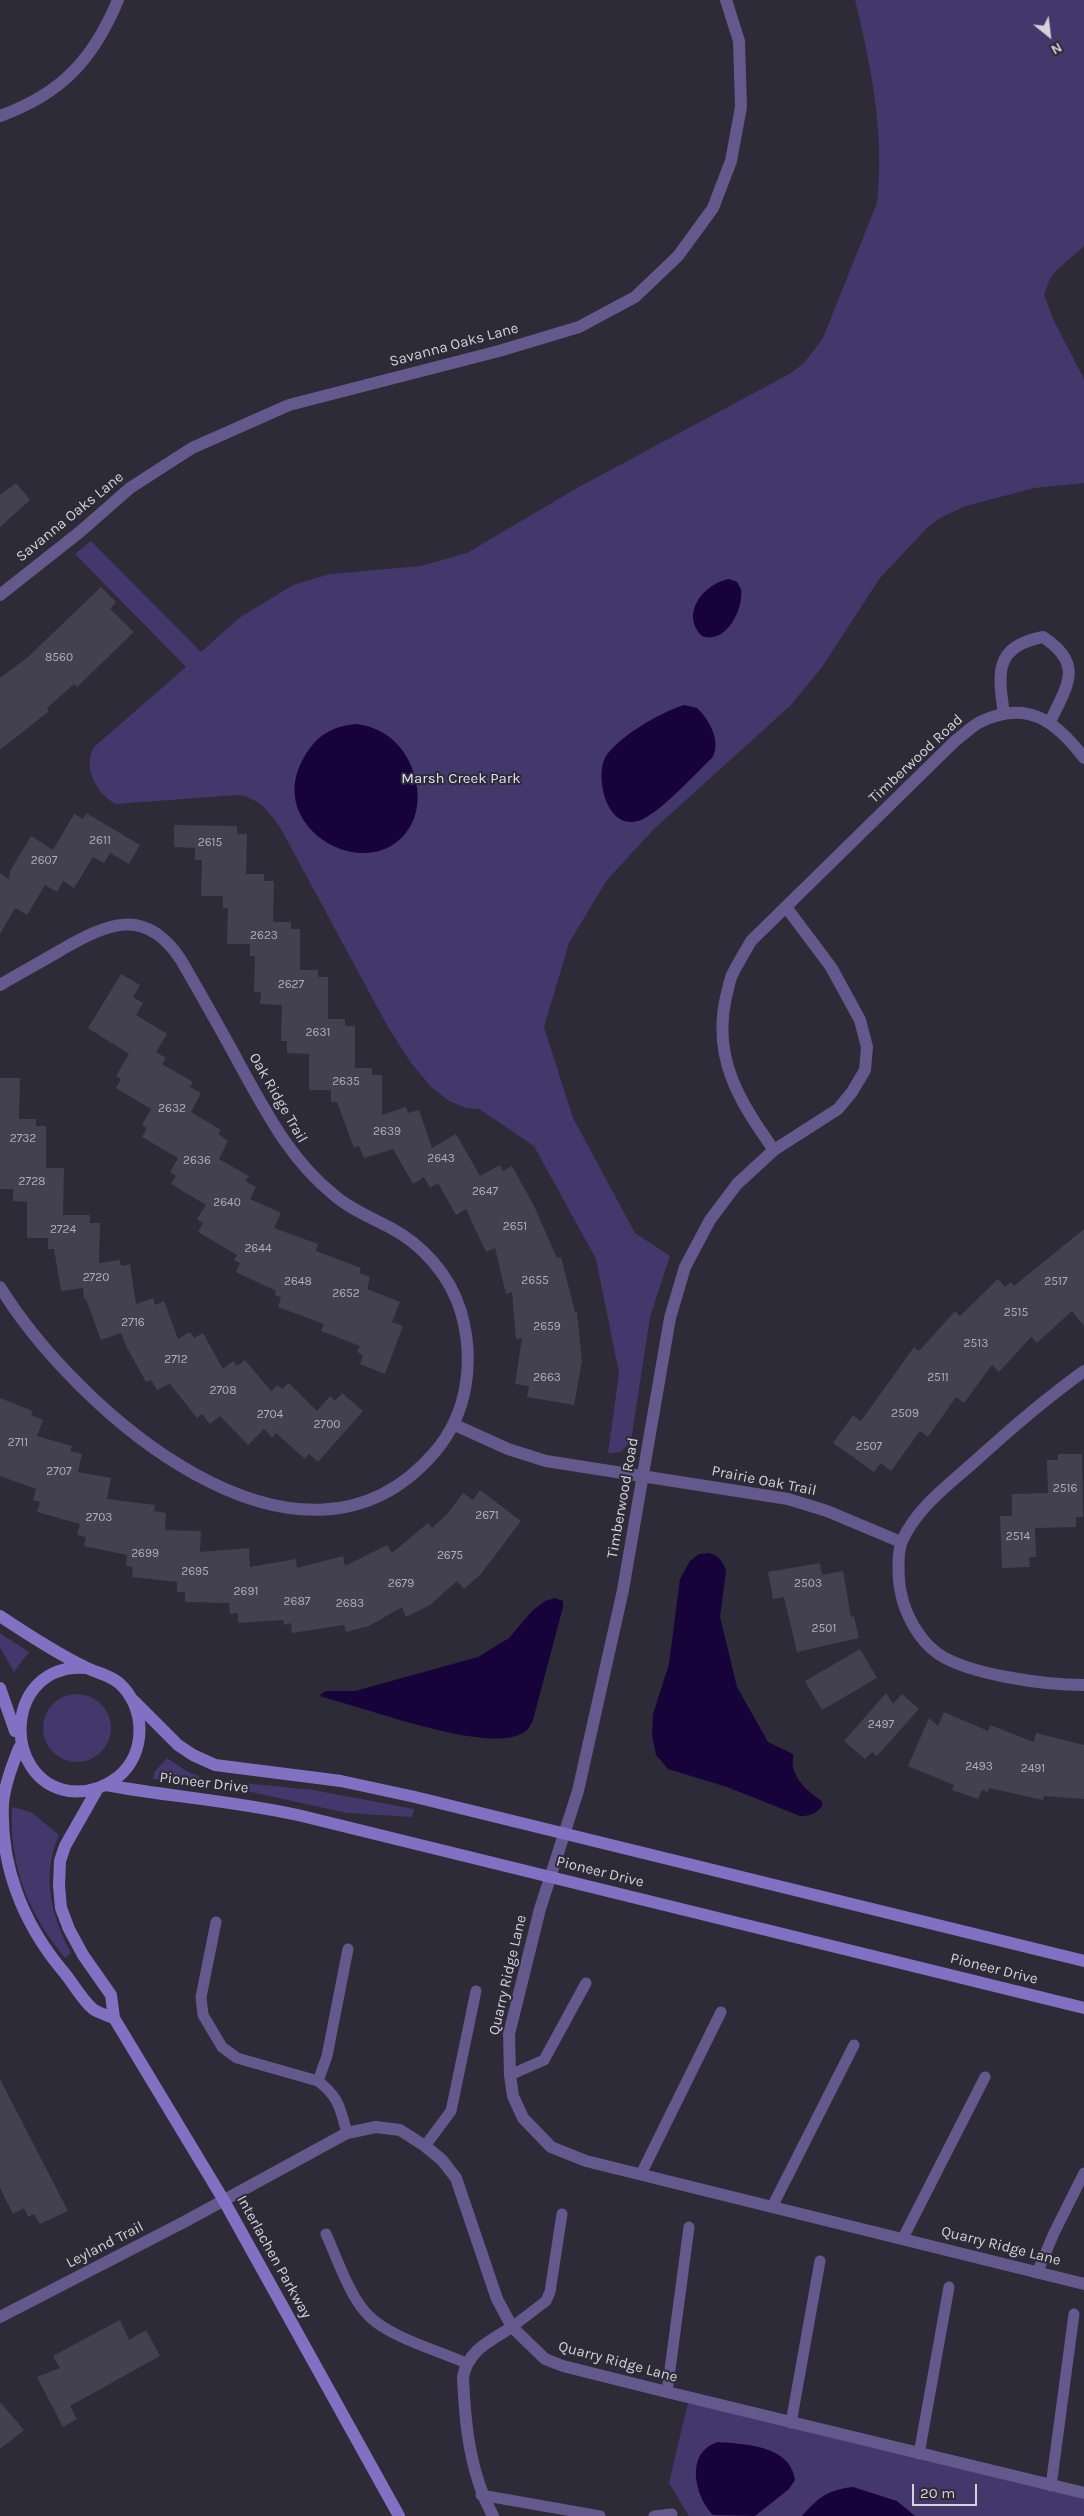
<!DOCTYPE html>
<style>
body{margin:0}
#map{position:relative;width:1084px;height:2516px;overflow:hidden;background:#2d2b37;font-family:Karla,sans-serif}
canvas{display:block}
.north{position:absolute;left:1024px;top:10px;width:50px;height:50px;-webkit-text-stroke:4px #2d2b37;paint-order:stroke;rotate:151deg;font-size:14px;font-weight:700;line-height:20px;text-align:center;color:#d3d2da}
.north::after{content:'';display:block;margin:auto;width:18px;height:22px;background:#d3d2da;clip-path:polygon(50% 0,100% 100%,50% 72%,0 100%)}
.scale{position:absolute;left:912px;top:2484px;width:65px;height:22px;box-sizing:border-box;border:2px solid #d3d2da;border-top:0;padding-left:6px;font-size:15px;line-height:18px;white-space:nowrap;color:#d3d2da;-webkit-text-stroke:4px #2d2b37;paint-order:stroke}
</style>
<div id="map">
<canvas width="1084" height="2516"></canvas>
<div class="north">N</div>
<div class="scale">20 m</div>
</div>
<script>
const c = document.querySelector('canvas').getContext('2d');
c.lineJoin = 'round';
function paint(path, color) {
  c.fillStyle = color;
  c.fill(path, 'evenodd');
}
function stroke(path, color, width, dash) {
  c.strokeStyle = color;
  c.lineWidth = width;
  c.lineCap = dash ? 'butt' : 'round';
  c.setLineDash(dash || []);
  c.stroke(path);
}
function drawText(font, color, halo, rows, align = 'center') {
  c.font = font + ' Karla,sans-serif';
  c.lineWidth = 4;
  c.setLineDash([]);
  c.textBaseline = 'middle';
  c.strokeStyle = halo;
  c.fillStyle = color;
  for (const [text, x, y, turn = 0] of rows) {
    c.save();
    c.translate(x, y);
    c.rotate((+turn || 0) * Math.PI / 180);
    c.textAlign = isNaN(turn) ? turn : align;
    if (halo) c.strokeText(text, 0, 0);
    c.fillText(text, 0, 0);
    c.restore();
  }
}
const green = new Path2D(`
 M855 0H1084V246L1056 271 1050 279 1044 294 1053 319 1084 379V483L1034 488 966 506 940 518 927 528 880 578 822 667 791 705 654 829 607 880 569 943 544 1027 573 1118 635 1233 670 1256 650 1317 631 1441 621 1452 608 1453 619 1373 596 1259 534 1146 479 1109 466 1108 449 1101 431 1087 411 1063 389 1029 281 829C269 811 260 799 238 795L116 804C97 795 82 767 94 747L186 667 75 554 91 541 201 652 239 618 293 585 330 574 421 566 467 553 577 488 791 373 804 363 823 338 877 203C885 136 871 65 855 0Z
 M0 1633 29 1652 14 1672 0 1647Z
 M43 1728a34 34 0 1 1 68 0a34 34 0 1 1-68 0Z
 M167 1758 188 1772 199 1776 198 1783 153 1779 155 1771Z
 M243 1783 313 1790 414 1809 412 1817 347 1813 242 1790Z
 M12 1807 31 1812 59 1835C41 1875 51 1916 71 1953L65 1958C28 1913 9 1866 12 1807Z
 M689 2398 1084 2493V2516H689L669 2483Z`);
const water = new Path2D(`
 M729 579 737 582 741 589C744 609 726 645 702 636 680 614 703 584 729 579Z
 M684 705 697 708C709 719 722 742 712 758 696 773 657 816 638 821 607 830 596 780 604 760 613 739 663 711 684 705Z
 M357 724C387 728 407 748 415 777 419 793 419 810 411 825 375 890 263 831 303 759 316 736 331 726 357 724Z
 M709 1553C719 1556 723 1561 726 1571L720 1617 737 1687 768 1742 793 1754C794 1758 792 1762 793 1766 795 1780 810 1794 822 1801V1806C816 1814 810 1816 800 1816L727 1787 668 1769 656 1755 652 1735 653 1714 669 1664 680 1579 690 1561 699 1554Z
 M555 1598 563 1601V1607L533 1720C530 1727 528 1731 521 1734 484 1753 364 1707 322 1697L320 1695 326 1691H355L478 1657 509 1638 532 1611 545 1601Z
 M718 2442C746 2444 791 2446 795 2480L789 2489 755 2516 713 2515C694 2495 685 2452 718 2442Z
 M853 2487 897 2501 915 2516H802C819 2497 827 2490 853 2487Z`);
const building = new Path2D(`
 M16 483 30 500 0 527V495Z
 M101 587 116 602 110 609 134 632 77 687 74 684 47 708 49 711 0 750V678L28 657Z
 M86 813 140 845 129 864 110 853 104 863 93 857 74 888 63 881 57 892 45 885 27 915 15 908 0 934V873L9 879 10 871 31 836 53 850 74 814 83 819Z
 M174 825 237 826V834H247L246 874H264V881H274L273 922H291V929H300V970H318V977H328V1019H345V1026H355V1068H372V1075H382V1115L406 1107 408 1113 419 1110 432 1148 456 1134 480 1176 500 1165 503 1171 512 1166 534 1206 557 1258 561 1257 575 1312H577L582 1361 574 1405 527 1397 529 1386 515 1384 522 1338 516 1339 512 1292 506 1294 495 1248 486 1252 466 1209 456 1215 438 1183 430 1188 424 1177 413 1184 393 1149 364 1158 359 1146 354 1148 337 1102H331V1090H309V1054L287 1053V1041H281L282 1005 260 1004 261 992H254L255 956H250V944H227L228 908H223V896H201L202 860H195V848L174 847Z
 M121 974 140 985 133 997 143 1003 136 1015 167 1034 156 1052 166 1058 162 1064 193 1082 190 1087 201 1093 191 1112 221 1130 218 1134 228 1141 219 1159 249 1176 245 1181 256 1187 250 1199 281 1213 274 1228 318 1244 316 1251 361 1268 359 1273 370 1277 367 1289 400 1302 392 1322 403 1326 385 1374 360 1364 363 1355 357 1352 360 1346 321 1331 324 1324 278 1307 281 1297 275 1295 276 1291 236 1272 240 1263 234 1260 237 1255 198 1232 203 1223 197 1219 206 1205 171 1184 176 1176 170 1172 178 1158 142 1137 147 1128 142 1125 151 1109 116 1088 121 1079 116 1076 129 1054 88 1028Z
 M0 1078H20L19 1119H36V1126H46V1168H64L63 1215H90V1223H100L99 1263 120 1260 121 1266 130 1264 136 1304 153 1298 155 1305 164 1301 178 1339 190 1332 194 1338 203 1333 223 1369 233 1361 237 1366 245 1360 271 1391 277 1385 282 1389 289 1383 317 1411 330 1396 335 1401 342 1393 363 1411 318 1462 309 1454 305 1459 276 1433 272 1438 264 1429 248 1445 220 1416 210 1424 202 1414 197 1418 170 1384 157 1390 151 1380 146 1382 126 1346 121 1333 101 1340 86 1299H84L83 1288 61 1291 54 1249H48V1238H27V1202L13 1201V1189H0Z
 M1084 1229V1326L1072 1311 1037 1343 1031 1337 999 1372 992 1365 964 1403 956 1397 928 1437 920 1431 891 1471 881 1463 874 1472 833 1443 853 1415 861 1421 914 1347 919 1351 955 1311 960 1316 998 1279 1005 1287 1011 1282 1014 1286Z
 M0 1398 33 1411 31 1415 43 1420 37 1436 72 1446 70 1451 82 1454 78 1472 111 1478 107 1499 155 1505 154 1511 166 1513 165 1530 201 1531 200 1552 249 1548 250 1567 296 1559 297 1568 343 1556 345 1566 387 1545 392 1553 428 1523 432 1528 447 1514 463 1493 473 1500 480 1490 521 1521 481 1574 464 1589 457 1581 430 1605 406 1617 402 1607 369 1626 346 1632 344 1625 292 1633 291 1623 284 1625 283 1620 238 1623V1613L230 1614 229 1603 185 1602V1592H177V1582L132 1577 133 1567 126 1566 127 1555 84 1546 86 1537 77 1535 80 1524 37 1512 40 1502 33 1500 36 1489 0 1476Z
 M1058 1454H1082L1083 1517H1076V1527L1035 1528 1036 1557H1029L1030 1567 1002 1568 1000 1516H1012V1494L1048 1493 1047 1460H1058Z
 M820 1563 822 1575 843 1571 851 1617 854 1616 859 1638 797 1652 784 1597 773 1599 768 1572Z
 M860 1649 877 1678 822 1710 805 1681Z
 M886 1693 893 1704 902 1694 919 1709 877 1756 872 1752 865 1759 844 1741Z
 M944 1712 988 1731 990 1725 1034 1742 1036 1733 1084 1745V1799L1044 1796 1043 1800 989 1788 988 1792 982 1790 978 1799 952 1790 954 1785 908 1766 929 1718 938 1726Z
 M0 2079 68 2211 40 2224 34 2214 28 2217 24 2208 13 2214 0 2188Z
 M120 2320 129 2340 146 2330 160 2356 70 2406 77 2419 63 2427 37 2377 60 2368 53 2356Z
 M0 2402 24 2430 0 2449Z`);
const lane = new Path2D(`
 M216 1922 201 1997 203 2015 222 2047 237 2058 318 2081
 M510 2075 544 2060 586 1983
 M347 2133C340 2108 339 2097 318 2081L327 2056 348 1949
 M425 2146 451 2111 476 1991
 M641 2174 721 2012
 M772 2207 854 2045
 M326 2234C337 2258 350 2298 369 2316 391 2338 437 2350 466 2363
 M903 2238 985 2077
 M1037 2273 1054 2233 1084 2173
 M512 2327 546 2301 550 2292 562 2214
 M667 2392 689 2227
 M791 2423 820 2261
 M919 2454 949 2287
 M1051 2486 1074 2314
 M481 2495 600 2516
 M654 2516 672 2514`);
const street = new Path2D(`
 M0 116C61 94 93 60 118 0
 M0 595 81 531 130 488 192 448 289 405 499 351 579 327 635 297 678 256 713 208 731 161 741 107 739 41 726 0
 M1004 714C998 673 994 646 1043 637 1084 664 1068 684 1050 722
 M786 907 831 967 860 1020 867 1047 865 1070 852 1092 838 1109 774 1150 737 1184 710 1220 685 1267 670 1318 623 1590 578 1791 540 1909 509 2034 510 2075 513 2096 523 2118 551 2147 586 2161 1084 2284
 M0 985C20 973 41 962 61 950 107 924 145 905 181 960 203 998 225 1037 246 1076 271 1121 293 1162 334 1195 350 1209 370 1217 389 1227 422 1244 450 1275 461 1312 475 1361 468 1414 434 1453 300 1608 76 1410 0 1287
 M774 1150C740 1102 712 1059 726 997 728 990 729 982 732 975 738 963 745 952 751 941L955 741C963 735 971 727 980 722 1027 699 1056 721 1084 758
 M1084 1371C1045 1399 1009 1430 973 1463 947 1486 917 1508 902 1541 897 1552 898 1581 901 1593 905 1614 919 1640 937 1653 968 1675 1046 1685 1084 1685
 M455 1425 508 1449 546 1461 788 1499 827 1511 901 1542
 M0 2317 184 2222 347 2133 376 2127 400 2130 425 2146 442 2160 456 2178 497 2299 512 2327 545 2359 563 2366 667 2392 1084 2493
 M493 2516C470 2474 465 2425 463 2377 468 2350 490 2341 512 2327`);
const secondary = new Path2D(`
 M0 1616C27 1634 56 1653 85 1667 96 1673 108 1674 119 1683 146 1707 147 1753 118 1777 104 1788 86 1793 69 1791 0 1780 4 1662 86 1668
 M0 1688 15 1731
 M133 1700 178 1745 193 1755 215 1765 341 1781 415 1797 1084 1961
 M19 1748C12 1766 5 1784 3 1803 0 1866 23 1923 62 1970 72 1981 81 1999 93 2009 98 2013 107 2015 114 2018
 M106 1785C171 1797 237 1801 302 1816L1084 2008
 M98 1788 65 1846 60 1861 59 1886 61 1908 69 1929 83 1955 111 1995 114 2018 223 2199 399 2516`);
const numberNames = [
 ["8560",59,658],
 ["2611",100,841],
 ["2615",210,843],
 ["2607",44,861],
 ["2623",264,936],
 ["2627",291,985],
 ["2631",318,1033],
 ["2635",346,1082],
 ["2632",172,1109],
 ["2639",387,1132],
 ["2732",23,1139],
 ["2643",441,1159],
 ["2636",197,1161],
 ["2728",32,1182],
 ["2647",485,1192],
 ["2640",227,1203],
 ["2651",515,1227],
 ["2724",63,1230],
 ["2644",258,1249],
 ["2720",96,1278],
 ["2655",535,1281],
 ["2648",298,1282],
 ["2517",1056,1282],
 ["2652",346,1294],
 ["2515",1016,1313],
 ["2716",133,1323],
 ["2659",547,1327],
 ["2513",976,1344],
 ["2712",176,1360],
 ["2663",547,1378],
 ["2511",938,1378],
 ["2708",223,1391],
 ["2509",905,1414],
 ["2704",270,1415],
 ["2700",327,1425],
 ["2711",18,1443],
 ["2507",869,1447],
 ["2707",59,1472],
 ["2516",1065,1489],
 ["2671",487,1516],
 ["2703",99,1518],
 ["2514",1018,1537],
 ["2699",145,1554],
 ["2675",450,1556],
 ["2695",195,1572],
 ["2679",401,1584],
 ["2503",808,1584],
 ["2691",246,1592],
 ["2687",297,1602],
 ["2683",350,1604],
 ["2501",824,1629],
 ["2497",881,1725],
 ["2493",979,1767],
 ["2491",1033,1769]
];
const streetNames = [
 ["Savanna Oaks Lane",454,345,-15],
 ["Savanna Oaks Lane",70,517,-39],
 ["Timberwood Road",916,759,-43],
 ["Oak Ridge Trail",278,1098,60],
 ["Prairie Oak Trail",764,1481,11],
 ["Timberwood Road",623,1498,-80],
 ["Pioneer Drive",204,1783,7],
 ["Pioneer Drive",600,1872,14],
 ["Pioneer Drive",994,1969,14],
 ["Quarry Ridge Lane",508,1975,-77],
 ["Leyland Trail",105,2245,-27],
 ["Quarry Ridge Lane",1001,2246,14],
 ["Interlachen Parkway",274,2257,61],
 ["Quarry Ridge Lane",618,2362,15]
];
const parkNames = [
 ["Marsh Creek Park",461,779]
];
paint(green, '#43376b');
paint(water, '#17033a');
paint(building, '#43414f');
stroke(lane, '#63598d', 11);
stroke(street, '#63598d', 12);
stroke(secondary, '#8271c3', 12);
drawText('12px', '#afaeb7', null, numberNames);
drawText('15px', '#d3d2da', '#2d2b37', streetNames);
drawText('15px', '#e2dff5', '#2d2b37', parkNames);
</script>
